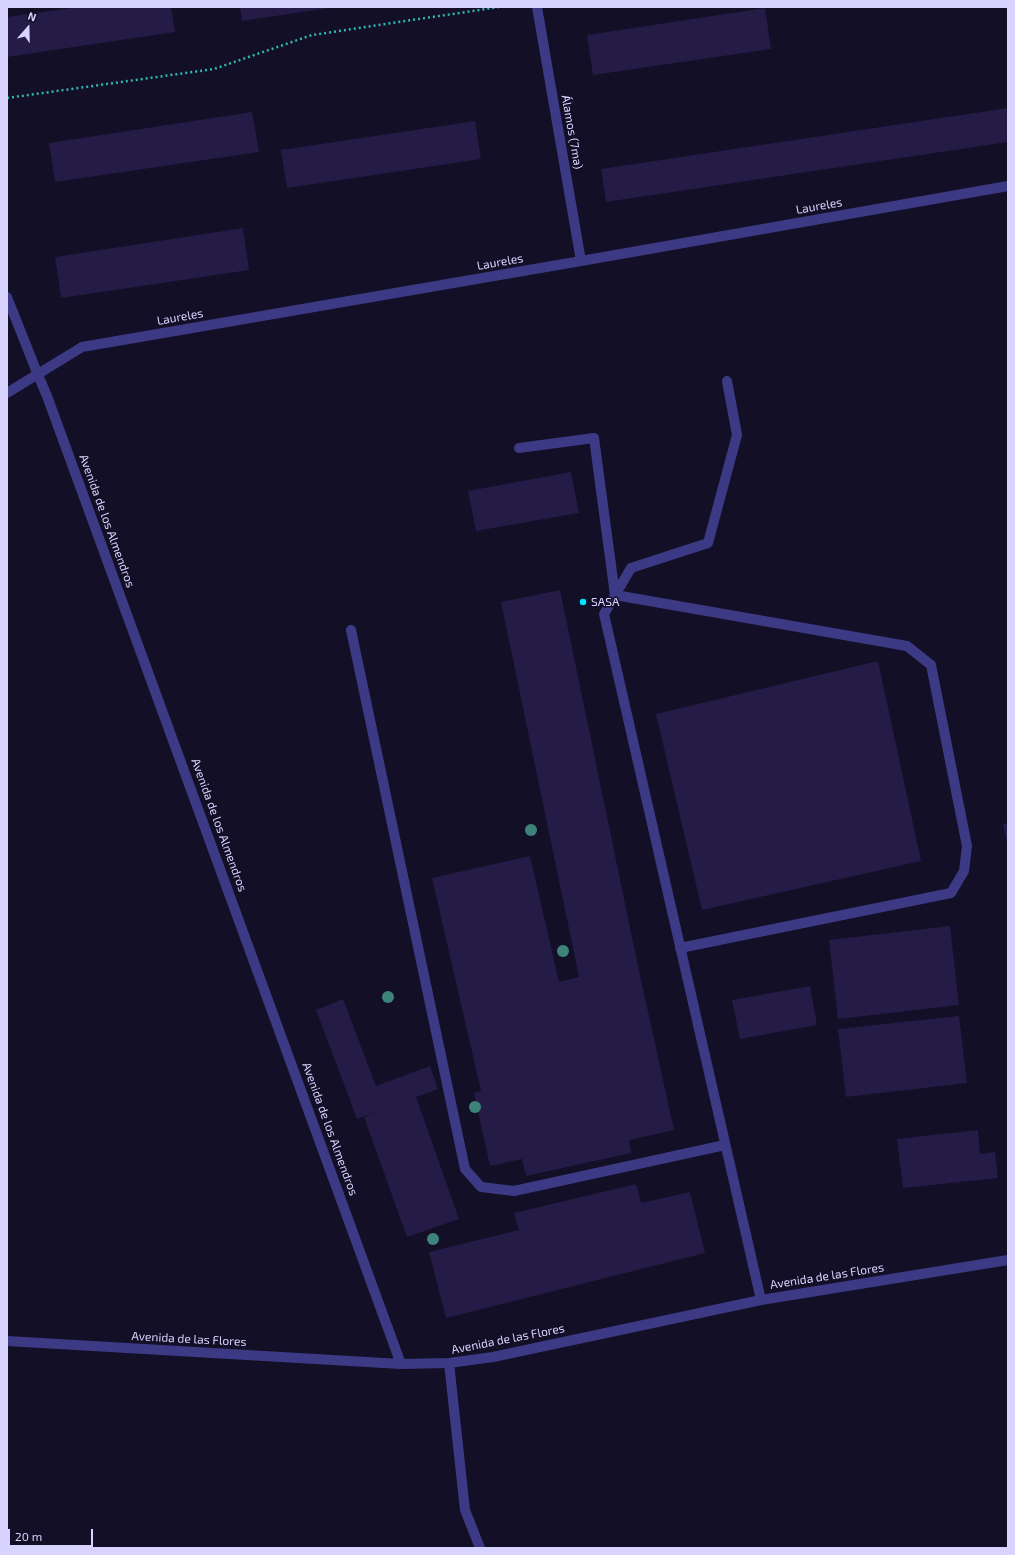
<!DOCTYPE html>
<meta charset="utf-8">
<style>
body{margin:0}
#map{position:relative;width:1015px;height:1555px;overflow:hidden;background:#130f26;font-family:"Exo 2",sans-serif}
canvas{display:block}
.frame{position:absolute;inset:0;border:8px solid #d9d4ff;pointer-events:none}
.north{position:absolute;left:8px;top:8px;width:40px;height:40px;-webkit-text-stroke:3px #130f26;paint-order:stroke;rotate:20deg;font-size:11px;font-weight:700;line-height:16px;text-align:center;color:#d9d4ff}
.north::after{content:'';display:block;margin:auto;width:14px;height:18px;background:#d9d4ff;clip-path:polygon(50% 0,100% 100%,50% 72%,0 100%)}
.scale{position:absolute;left:8px;top:1529px;width:85px;height:18px;box-sizing:border-box;border:2px solid #d9d4ff;border-top:0;padding-left:5px;font-size:12px;line-height:14px;white-space:nowrap;color:#d9d4ff;-webkit-text-stroke:3px #130f26;paint-order:stroke}
</style>
<div id="map">
<canvas width="1015" height="1555"></canvas>
<div class="frame"></div>
<div class="north">N</div>
<div class="scale">20 m</div>
</div>
<script>
const c = document.querySelector('canvas').getContext('2d');
c.lineJoin = 'round';
function paint(path, color) {
  c.fillStyle = color;
  c.fill(path, 'evenodd');
}
function stroke(path, color, width, dash) {
  c.strokeStyle = color;
  c.lineWidth = width;
  c.lineCap = dash ? 'butt' : 'round';
  c.setLineDash(dash || []);
  c.stroke(path);
}
function drawText(font, color, halo, rows, align = 'center') {
  c.font = font + ' "Exo 2",sans-serif';
  c.lineWidth = 3;
  c.setLineDash([]);
  c.textBaseline = 'middle';
  c.strokeStyle = halo;
  c.fillStyle = color;
  for (const [text, x, y, turn = 0] of rows) {
    c.save();
    c.translate(x, y);
    c.rotate((+turn || 0) * Math.PI / 180);
    c.textAlign = isNaN(turn) ? turn : align;
    if (halo) c.strokeText(text, 0, 0);
    c.fillText(text, 0, 0);
    c.restore();
  }
}
const building = new Path2D(`
 M78 7H171L175 32 7 57V17Z
 M240 7H329V8L242 21Z
 M765 8 771 49 593 75 587 35Z
 M1008 108V142L606 202 601 169Z
 M252 112 259 152 55 182 49 143Z
 M475 121 481 159 287 188 281 150Z
 M243 228 249 270 61 298 55 257Z
 M571 472 579 513 476 531 468 491Z
 M560 590 638 966 674 1130 629 1140 631 1153 526 1176 522 1159 490 1166 474 1093 481 1091 432 878 530 856 559 982 579 977 501 602Z
 M878 661 921 861 702 910 656 714Z
 M1008 823V843H1007L1003 824Z
 M950 926 959 1005 838 1019 829 940Z
 M810 986 817 1025 740 1039 732 1000Z
 M343 999 376 1086 430 1066 438 1089 416 1097 459 1219 407 1237 364 1117 375 1112 357 1119 316 1010Z
 M959 1016 967 1083 846 1097 838 1029Z
 M978 1130 980 1154 995 1152 998 1178 903 1188 897 1139Z
 M636 1184 641 1203 690 1192 705 1253 446 1318 429 1252 519 1230 514 1213Z`);
const path = new Path2D(`
 M7 98 214 69 312 35 499 7`);
const service = new Path2D(`
 M727 381 737 435 708 543 631 568 604 614 761 1300
 M519 448 594 438 615 595 907 646 931 665 967 846 964 871 951 893 680 948
 M351 630 465 1169 481 1187 514 1191 725 1145
 M449 1363 465 1510 480 1548`);
const minor = new Path2D(`
 M537 7 581 261
 M7 393 82 347 581 261 1008 186`);
const tertiary = new Path2D(`
 M7 297 38 375 47 396 401 1364
 M7 1341 401 1364 449 1363 493 1357 761 1300 1008 1260`);
const trees = [
 [531,830],
 [563,951],
 [388,997],
 [475,1107],
 [433,1239]
];
const markers = [
 [583,602,4,"#00e5ff"]
];
const streetNames = [
 ["Álamos (7ma)",572,132,80],
 ["Laureles",819,206,-10],
 ["Laureles",500,262,-10],
 ["Laureles",180,317,-10],
 ["Avenida de los Almendros",107,521,70],
 ["Avenida de los Almendros",219,825,70],
 ["Avenida de los Almendros",330,1129,70],
 ["Avenida de las Flores",827,1276,-9],
 ["Avenida de las Flores",189,1339,3],
 ["Avenida de las Flores",508,1339,-11]
];
const poiNames = [
 ["SASA",591,602]
];
paint(building, '#241b47');
stroke(path, '#2fb8b0', 2.5, [2, 3]);
stroke(service, '#3d3a85', 10);
stroke(minor, '#3d3a85', 10);
stroke(tertiary, '#3d3a85', 10);
c.fillStyle = '#3d827b';
for (const [x, y] of trees) {
  c.beginPath();
  c.arc(x, y, 6, 0, 2 * Math.PI);
  c.fill();
}
for (const [x, y, r, color] of markers) {
  const dot = new Path2D();
  dot.arc(x, y, r, 0, 2 * Math.PI);
  c.fillStyle = color;
  c.fill(dot);
  stroke(dot, '#130f26', 1.5);
}
drawText('12px', '#d9d4ff', '#130f26', streetNames);
drawText('12px', '#d9d4ff', '#130f26', poiNames, 'left');
</script>
